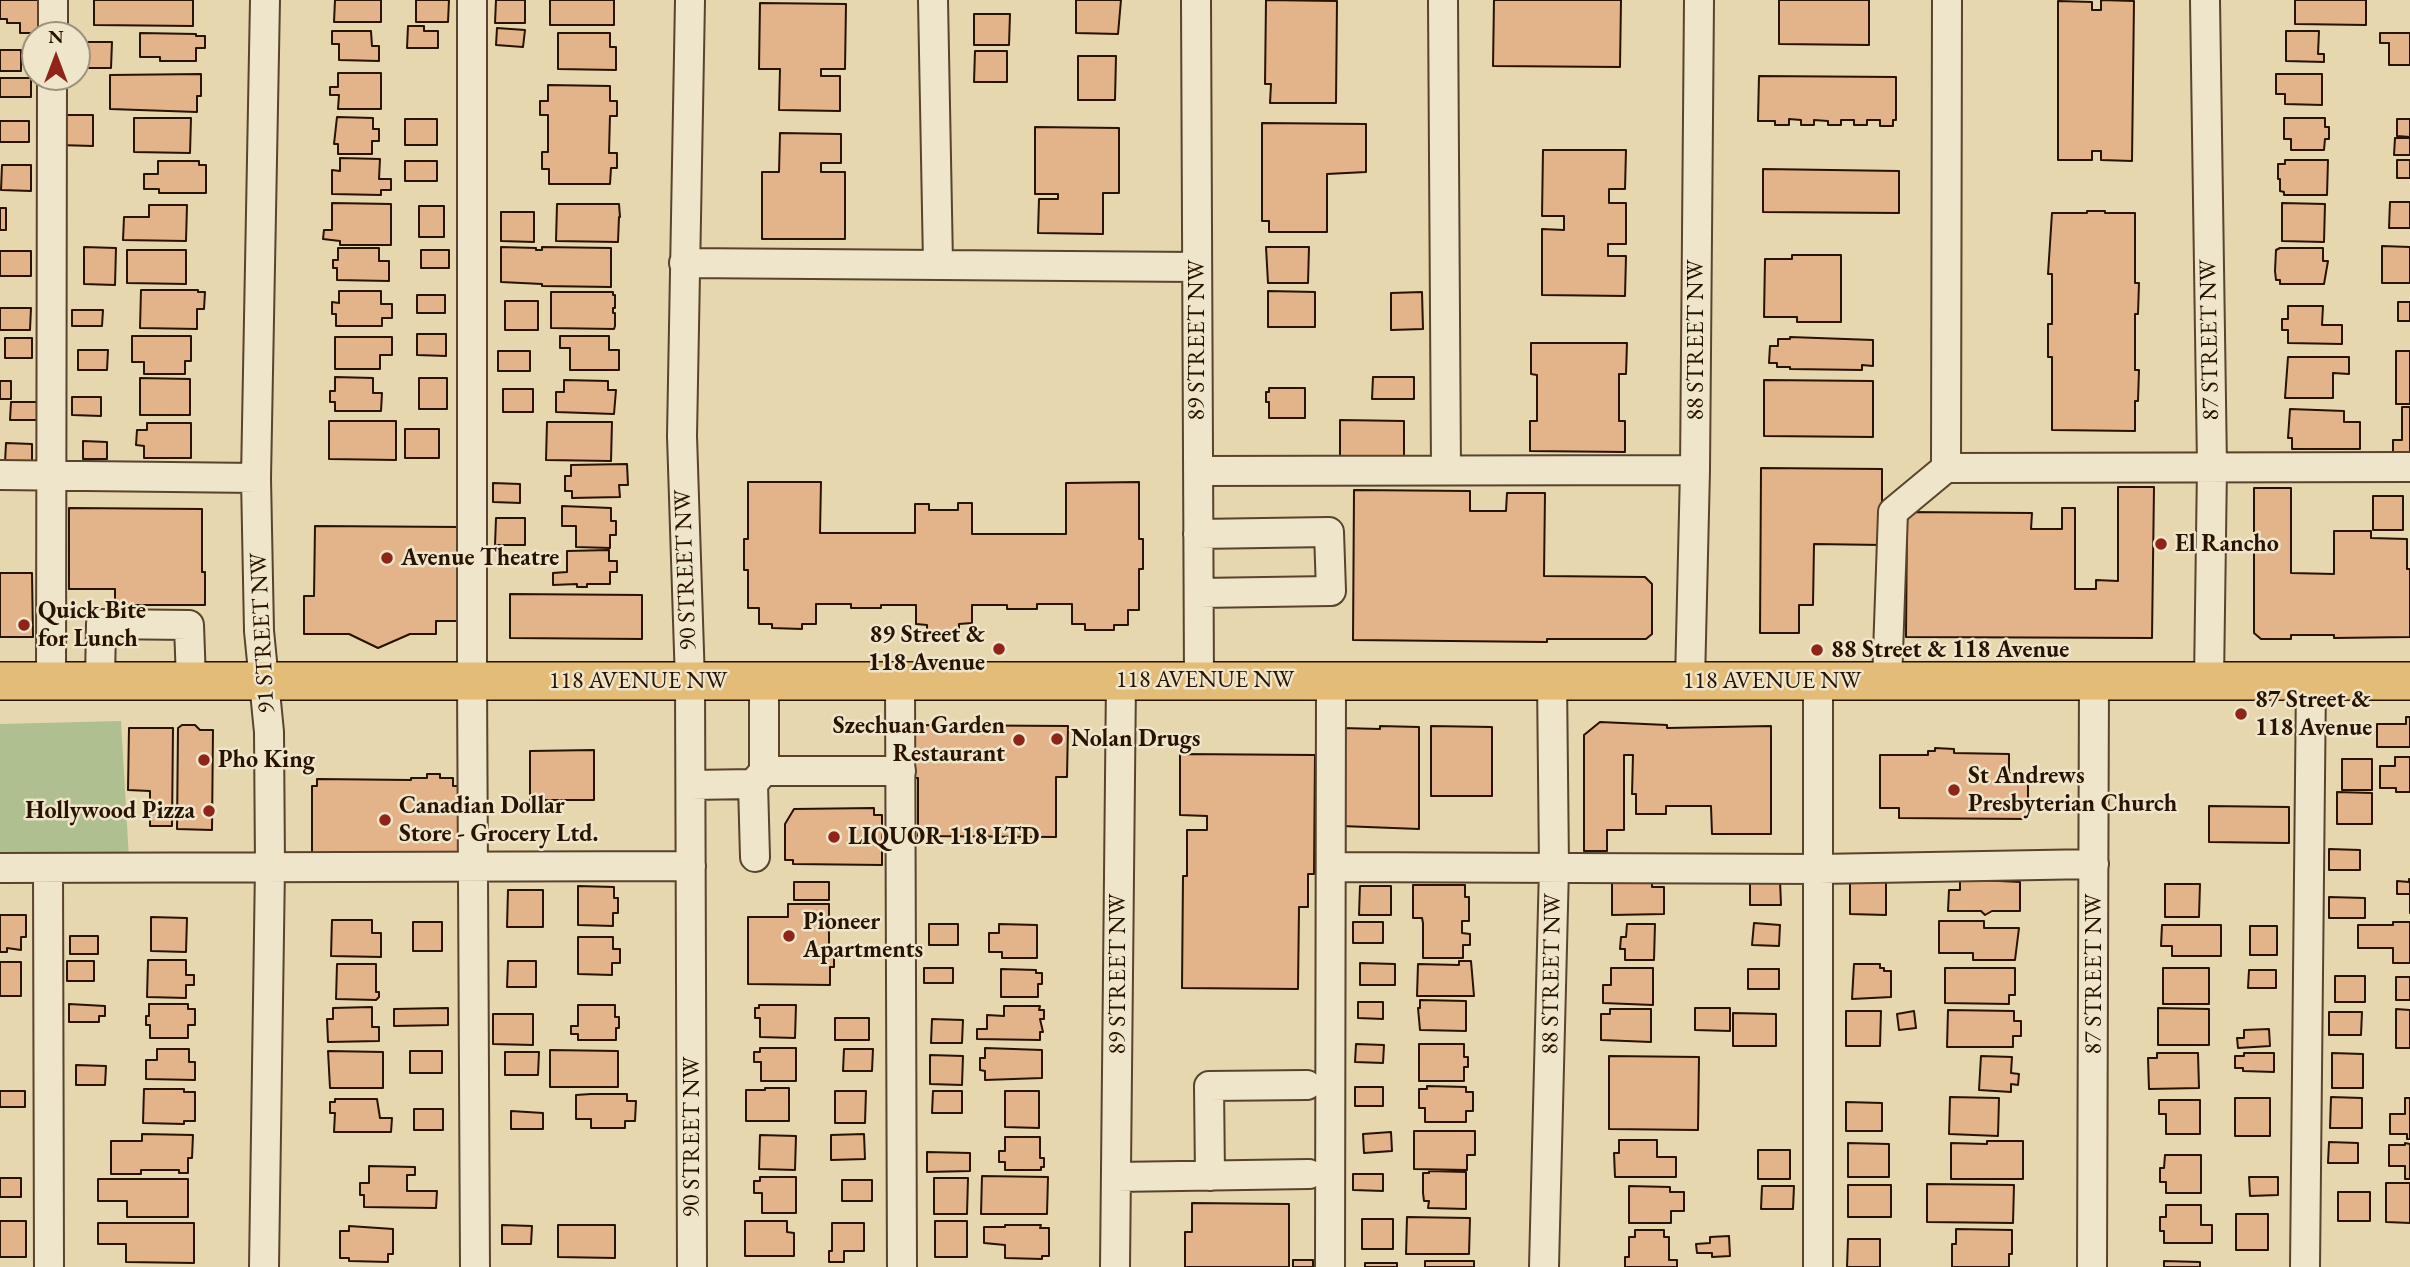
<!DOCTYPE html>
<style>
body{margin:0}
#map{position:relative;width:2410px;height:1267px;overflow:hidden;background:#e6d7af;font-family:"EB Garamond",serif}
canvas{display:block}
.north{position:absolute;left:21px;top:21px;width:70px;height:70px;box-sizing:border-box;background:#efe5cb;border:2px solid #9f917a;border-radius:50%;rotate:0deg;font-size:19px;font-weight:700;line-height:28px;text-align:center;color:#281200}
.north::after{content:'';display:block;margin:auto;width:24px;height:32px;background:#8f2418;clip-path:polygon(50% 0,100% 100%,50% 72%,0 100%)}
</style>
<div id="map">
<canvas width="2410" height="1267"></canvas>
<div class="north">N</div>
</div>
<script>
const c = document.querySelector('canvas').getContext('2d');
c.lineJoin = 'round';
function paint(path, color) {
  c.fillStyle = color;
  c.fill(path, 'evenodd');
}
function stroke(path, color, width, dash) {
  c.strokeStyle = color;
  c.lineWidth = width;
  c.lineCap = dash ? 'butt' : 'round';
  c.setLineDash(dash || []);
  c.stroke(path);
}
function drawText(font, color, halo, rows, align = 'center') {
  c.font = font + ' "EB Garamond",serif';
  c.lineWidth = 5;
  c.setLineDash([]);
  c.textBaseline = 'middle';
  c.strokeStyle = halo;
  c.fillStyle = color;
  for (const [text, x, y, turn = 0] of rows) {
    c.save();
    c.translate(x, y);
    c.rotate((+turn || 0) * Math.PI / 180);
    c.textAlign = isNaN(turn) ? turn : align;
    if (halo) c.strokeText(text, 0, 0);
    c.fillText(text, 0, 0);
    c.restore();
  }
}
const green = new Path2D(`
 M121 721 129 859 0 856V724Z`);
const building = new Path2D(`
 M0 0H40V33H20V23H7V19H0Z
 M94 0H193V26L94 25Z
 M335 0H381V22H334Z
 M416 0H449L448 22H416Z
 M496 0H525V23H495Z
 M550 0H614V25H550Z
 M1076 0H1121L1118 34 1076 33Z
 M1266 0 1337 1 1336 103H1270L1271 84H1265Z
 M1494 0H1621L1620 67 1493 66Z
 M1779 0H1869V45L1779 44Z
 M2101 0 2134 1 2132 161 2101 160V151H2092V160H2058V1L2092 2V10H2101Z
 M2295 0H2366V25L2295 24Z
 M760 3 846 4 845 69H821V76H840V111L779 110 780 69H759Z
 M974 14H1010L1009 45H974Z
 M408 26H424V31H438V48H407Z
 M497 28 525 30 523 47 496 45Z
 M332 31H371L372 46H379V61L339 60V44H332Z
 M2286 31H2319L2318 54H2324V62L2286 61Z
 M140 33 196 34V36H205V48H196V61H160V57H140Z
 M558 33H610V47H616V70L558 69Z
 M2380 33H2410V65H2389V43H2380Z
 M81 42H112L111 68H81Z
 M0 50H21V71H0Z
 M975 51H1007V82H974Z
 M1078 56H1116L1115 100H1078Z
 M338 73H381V109H338L339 95H330V87H338Z
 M201 74V96H197V112L110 109V75Z
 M2276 74H2322V105L2285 104V94H2276Z
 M1759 76 1896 77V120H1893V126H1880V120H1867V125H1854V120H1841V125H1828V121L1814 120V125H1801V120L1789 119V125H1775V121H1758Z
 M0 78H31V97H0Z
 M548 85 610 86V101H617V116H610L609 153H617V168H611L610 184H549V169H542V152H548V115H540V101H548Z
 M58 115H93V146L58 145Z
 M337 117 373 118V129H379V141H372V154H338V144H334Z
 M134 118H191L190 153 134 152Z
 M2284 118H2325V127H2329V139H2325L2324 150H2291V139H2284Z
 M405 119H437V145H405Z
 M2397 119H2410V137L2397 136Z
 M0 121H29V142H0Z
 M1262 123 1366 124V172L1327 174V232H1269V221H1262Z
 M1035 127 1119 128V193H1103V234L1038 233 1039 199H1058V194H1035Z
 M780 133 841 134V163H821V172H845V239H762V172H779Z
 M2395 138H2410V155H2394Z
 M1543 150H1626L1625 189H1609V203H1626V244H1608V256H1626L1625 296 1542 295V229L1564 230V216H1542Z
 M340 158 380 159 379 179H391V190H381V195L332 194V170L340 171Z
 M2285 160H2328L2327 195H2284V192L2280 191V179H2278V164H2285Z
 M2397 160H2410V178H2397Z
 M158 161H199V165H206V193H159V189H144V174H158Z
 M405 161H437V181H405Z
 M2 165H31V191L1 190Z
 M1763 169 1899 171V213L1763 212Z
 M2390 202H2410V228H2389Z
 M332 203 391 204V245H340V241L323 239 324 230H332Z
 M2282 203 2325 204 2324 242 2282 241Z
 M557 204H619L620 217H619L618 242 556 241Z
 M149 205H187L186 241 123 240 124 217H149Z
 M419 206H444V237H419Z
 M0 208H6V230H0Z
 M2087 211H2105V213H2135V283H2139L2138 314H2135V370H2139L2138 401H2135V431L2052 430V357H2048V324H2052V274H2048L2052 213H2087Z
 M501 212H534V242L501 241Z
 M2382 246 2410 247V283H2382Z
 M84 247 116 248 115 285 84 284Z
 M501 247 536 248V250H542V247L611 248V287L542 286V284L501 282Z
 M1266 247H1309L1308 283H1268Z
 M338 248H379V261H389V281L337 280V268H333V260H338Z
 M2280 248H2323V261H2328L2324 284H2280V280H2276L2275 271 2276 250Z
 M127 250H186V284L127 283Z
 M421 250H449V268H421Z
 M0 251H31V276H0Z
 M1792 255H1841V322H1797V317H1764L1765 259H1792Z
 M141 290H198V292H205L204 309H197V329L140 328Z
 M339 291H381V304H392V318H382V326H336V314H332V302L339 303Z
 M1268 291 1315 292V327H1268Z
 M551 292H613V295H615V308H613V313H615V326L614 329 551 328Z
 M1422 292 1423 329 1391 330V293Z
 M417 295H445V313H417Z
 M505 301H538V330H505Z
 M2398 302H2410V321H2398Z
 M2288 306H2323L2322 325H2342V344L2288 343V330H2282V319H2288Z
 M0 308H31L30 330H0Z
 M72 310H103L102 326H72Z
 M417 334H446V356L417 355Z
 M132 336H191V361H185V374H144V362H132Z
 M560 336H609V350H619V370H570V348H560Z
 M335 337H392V355H380V369H335Z
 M1790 337 1873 340V366L1862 365V370L1790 369V367H1777V363H1769L1770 346H1778V339H1790Z
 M5 338H32V358H5Z
 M1531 343H1627L1626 374H1619V421H1625V452L1530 451V421H1537V375L1531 374Z
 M78 350H108L107 370H78Z
 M498 351H530V371H498Z
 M2396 351H2410V404H2396Z
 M2288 357H2349V374L2333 373V398H2285Z
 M335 377 373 378V393H382L381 411H335V402H330V391H335Z
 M1373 377H1414V399H1372Z
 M140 378 190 379V415H140Z
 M419 378H447V409H419Z
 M564 380 608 381V390H616L614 414 556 412V392H564Z
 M1764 380 1873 381V437L1764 436Z
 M0 381H11V399H0Z
 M1269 388H1305V418H1269V402H1266V392H1269Z
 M503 389H533V412H503Z
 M72 397H101V416L72 415Z
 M11 402H37V420H10Z
 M2402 407H2410V459H2393V440H2402Z
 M2290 409 2344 411V422H2360V449H2292V438H2288Z
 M1340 420 1404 421V459L1340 458Z
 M329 421H396V460L329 459Z
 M547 422H612L611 461 546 460Z
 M147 423H191V458H144V446L136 445 137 430H147Z
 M405 429H439V458H405Z
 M83 441 107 442V459H83Z
 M6 443 32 444V463H5Z
 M627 464 628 485H619L620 497 572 498V491H565V476H571V465Z
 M1761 468 1882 469V545L1814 544 1813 605H1799V633H1760Z
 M748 482H821L820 533H915V504H929V510H958V503H972V534H1066V483L1139 482V539H1143V569H1139V610H1128V625H1114V630H1085V624H1072V604H1037V609H1007V605H972V623L959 624V630L953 636H932L927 632V625L916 624V605H881V608H851V604H816V624H802V629L772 628V624H759V608H748V570H744V539H748Z
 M493 483 520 484V503L493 502Z
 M2118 487H2154L2152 638 1906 637 1907 512 2032 513 2031 529H2062V508H2075V589H2096V580L2118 581Z
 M2254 488H2291V573L2334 574V531H2371V538L2407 539V569H2410V637L2334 638V635H2291V639H2261L2254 633Z
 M1354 490 1470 491V511H1506L1507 493H1545L1544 576 1645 577 1652 584V634L1646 639H1547V642L1353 640Z
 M2373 496H2403V530H2373Z
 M562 506 611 508V521H616V535H610V548L576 547V526H562Z
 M69 508 202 509V572H205V605H115V589H69Z
 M496 518H525V545H495Z
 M315 526 460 527 458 621H436V634H410L378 648 349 634H304V596H314Z
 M609 550V561H617V572H610V584H587V587H577V584L553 585V573L567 572V551Z
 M0 573H32L33 637H0Z
 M510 594 642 595V639L510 638Z
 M2406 717H2410V747H2377V724H2406Z
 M1600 722 1667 725V728L1771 726V834H1712L1711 806H1666V814H1636V794H1632L1633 755H1624V830H1607V851H1584V735Z
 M182 725H195L200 730H213L212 830 177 829 178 728Z
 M907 725 1068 726 1067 777H1056V837L918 836V778H907Z
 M1380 726 1419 727V829L1341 826 1342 728 1380 729Z
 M1431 726 1492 727V796H1431Z
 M129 728H173L172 826H150V791L128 790Z
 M1935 748 1954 749V753L2009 754V773H2028V819L1899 818V808H1880V755H1928V751H1935Z
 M594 750V800H530V751Z
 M1180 754 1315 755 1314 874H1308V907H1299L1298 989 1182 988 1183 876H1187V830H1207V816L1180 815Z
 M2395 757H2410V792H2396V788H2380V766H2395Z
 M2342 759H2372V790H2342Z
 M427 774H440V778H453V786H458V854L312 853V786H317V779L411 780V778H427Z
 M2337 792 2372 793V824H2337Z
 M2209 806 2289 807V843L2209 842Z
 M874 808V815H882V865L793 864V860H785V824L794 809Z
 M2329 849 2360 850V870H2329Z
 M1960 879 2020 882V911H1992L1985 915 1981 911H1948L1949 890H1960Z
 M2409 879H2410V913V894H2397V881L2409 882Z
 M1612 880H1652V887H1664V914L1612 915Z
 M1750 880H1780L1781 905H1750Z
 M1850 881H1886V915L1850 914Z
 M794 882H829V900H794Z
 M2165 884H2200L2199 917H2165Z
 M1413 885H1465V897H1469V921H1462V933L1470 934V945H1463V958H1423V923L1422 918H1413Z
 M578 886 614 887V898H618V913H613V926L578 925Z
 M1360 886H1391V915H1359Z
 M508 890H543V927H507Z
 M2329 897 2365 898V918H2329Z
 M788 904H829V956H834V967H830V985L748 984V917H788Z
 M0 915H26V937H21V950L7 948V952H0Z
 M151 917 187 918 186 952 151 951Z
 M332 920H372V933H381V957L331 956Z
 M1939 921H1984V928H2019L2015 960H1973V953H1939Z
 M413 922H442V951H413Z
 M1353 922H1383V943H1353Z
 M2393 922H2410V963H2393V948H2358V925H2393Z
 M1754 923 1780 925 1779 946 1752 945Z
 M929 924H958V945H929Z
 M999 924 1037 925V958H1002V952H989V933H999Z
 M1627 924H1655L1654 960H1625V949H1620L1621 937H1626Z
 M2162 925H2221V956H2172V946H2161Z
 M2250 926H2277V955H2250Z
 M70 936H98V954H70Z
 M578 937H613V949H620V963H612V975L578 974Z
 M148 960H186V975H194V985H186V998L147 997Z
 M67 961H94V981H67Z
 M508 961H536V987H507Z
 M1459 961H1471L1474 996H1417L1418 964 1459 965Z
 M0 962H21V996H0Z
 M1360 963 1395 964V985H1360Z
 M337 964H376V992H379V997L376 1000 336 999Z
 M1854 964H1880V968H1884V971H1891V997L1852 999Z
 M924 968H953V983H924Z
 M1611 968H1653V1005L1603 1003V985H1611Z
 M1945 968H2015V995H2009V1004L1945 1003Z
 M2163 968H2209V1004H2163Z
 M1001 969 1036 970V973H1042V984H1038V997H1001Z
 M1748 969H1779V989H1748Z
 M2249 970H2276V988H2248Z
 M2335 976H2365V1002H2335Z
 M2396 977H2410V1000H2396Z
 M1420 1000 1466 1001V1031L1420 1030 1418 1008H1420Z
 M1358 1002H1383V1019L1358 1018Z
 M69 1004 105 1006V1016H99V1022H69Z
 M149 1004H188V1009H195V1025H188V1038H150V1025H146V1016H149Z
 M578 1005H615V1017H619V1028H616V1040H578V1034H571V1026H578Z
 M759 1005H796L795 1038 760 1037V1018H755V1008H759Z
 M1004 1006H1040L1039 1010H1044V1019H1040L1043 1032H1040V1040L977 1039V1029H987V1015L1004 1016Z
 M372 1007V1027H379V1041L328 1042 327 1019H333V1008Z
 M448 1008V1025L394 1026V1009Z
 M1695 1008H1730V1031L1695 1030Z
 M2158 1008 2209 1009V1045H2158Z
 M1610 1009H1651V1042L1601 1040V1014H1610Z
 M2396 1009 2410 1010V1048H2396Z
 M1948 1010 2014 1011V1021H2021V1036H2013V1047H1947Z
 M1846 1011H1881L1880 1046H1846Z
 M1914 1011 1916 1028 1899 1030 1897 1014Z
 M2329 1012H2362L2361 1035H2329Z
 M1733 1013 1776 1014V1046H1733Z
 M493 1014H533V1045L493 1044Z
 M835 1018H869V1040H835Z
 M932 1019 963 1020 962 1043H931Z
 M2269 1029 2270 1046 2238 1048 2237 1038H2244V1030Z
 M1356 1044 1384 1045 1383 1063 1355 1062Z
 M1419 1044H1464V1057H1468V1067H1464V1081H1419Z
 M760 1048H796V1081H761V1062H754V1052H760Z
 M985 1048 1042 1050V1078L985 1080V1071L980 1070V1058H985Z
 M157 1049H189V1062H195V1080L146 1079V1060H157Z
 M844 1049H873L872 1071H843Z
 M550 1050 618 1051V1087H550Z
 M328 1051 383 1052V1088H330Z
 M410 1051H442V1073H410Z
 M505 1052H539L538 1075H505Z
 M2157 1053H2198L2199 1088 2149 1089 2148 1058H2157Z
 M2244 1053H2274V1072L2243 1071V1068H2235V1056H2244Z
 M2332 1053 2363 1054V1088H2332Z
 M930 1055 963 1056 962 1085 930 1084Z
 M1609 1056 1699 1057 1698 1130 1609 1129Z
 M1981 1056 2012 1057 2011 1073 2019 1074 2018 1085 2011 1084V1092L1979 1090Z
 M76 1065 106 1066 105 1085H76Z
 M1427 1086 1466 1087V1092H1473V1111H1466V1122H1425V1108H1419V1089H1427Z
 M1355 1087H1383V1106H1355Z
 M765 1088H789V1121H746V1090H765Z
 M144 1089H184V1092H195V1121H184V1124L143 1123Z
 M0 1091H25V1107H0Z
 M835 1091H866L865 1123H835Z
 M933 1091H962V1113H932Z
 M1005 1091H1039V1128L1005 1127Z
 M591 1094H627V1101H636L635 1121H625V1128H591V1119H576V1095Z
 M1950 1097 1999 1098 1998 1136 1949 1134Z
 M2331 1097 2362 1098V1128H2330Z
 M2235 1098H2270V1136H2235Z
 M2405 1098H2410V1139H2407V1134H2390V1114H2405Z
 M335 1099H377L380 1118H392L391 1132H334L335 1113H330V1102H335Z
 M2159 1100H2200V1134H2166V1114H2159Z
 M1846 1102 1882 1103V1131H1846Z
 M414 1109H443V1130H414Z
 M511 1111 543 1113V1129H511Z
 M1414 1131H1475V1155H1467V1170L1414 1169Z
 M1391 1132 1392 1151 1364 1153 1363 1134Z
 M142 1134 193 1135 192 1158H188V1173H179V1170H141V1174H111V1141H142Z
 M864 1134 865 1159 831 1160V1135Z
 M760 1135 796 1136 795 1170 759 1169Z
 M1005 1137H1040V1158H1044V1167H1041V1170H1005V1162H999V1151H1005Z
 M1619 1140H1657V1157H1676V1177H1615L1614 1153H1619Z
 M1987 1141H2023V1179H1951V1143L1987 1144Z
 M2329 1142 2358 1143V1163H2328Z
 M1848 1143 1889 1144V1177H1848Z
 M2405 1143 2410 1144V1179H2405V1166H2389V1145H2405Z
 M1758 1150H1790V1179H1758Z
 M927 1152 970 1153V1171L927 1172Z
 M2165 1155H2201V1193H2166V1182H2160V1168H2164Z
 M369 1166 415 1167V1175H407V1191H437L436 1208 364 1207V1195H360V1183H369Z
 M1429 1171 1466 1172V1209L1428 1208 1429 1201H1424L1423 1193V1173H1429Z
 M1353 1174H1383V1191L1353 1190Z
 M982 1176 1048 1177 1047 1214H981Z
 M760 1177H796V1213H762V1193H754V1181H760Z
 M2249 1177H2278V1195L2250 1196Z
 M0 1178H21V1197H0Z
 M934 1178H968L967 1214H934Z
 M98 1179H188V1217H127V1201H98Z
 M842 1180H872V1201H842Z
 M2386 1183H2410V1223L2386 1222Z
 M1927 1184 2014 1185 2013 1223 1927 1222Z
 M1848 1185H1891V1217H1848Z
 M1629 1186 1670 1187V1192H1684V1211H1671V1223H1629Z
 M1762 1186H1794L1793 1209H1761Z
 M2338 1192H2370V1221H2338Z
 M1192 1203 1289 1204V1267H1185V1232H1192Z
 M2166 1205H2201V1225H2212V1243H2164V1231H2160V1217H2166Z
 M2236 1214H2268V1250H2236Z
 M1407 1217 1470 1218 1469 1254H1406Z
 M1362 1219H1393V1249H1362Z
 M0 1221H26V1257H0Z
 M745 1221H787V1232L794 1233V1256H745Z
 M935 1221H967V1257H935Z
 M98 1223H194V1263L126 1262V1244H98Z
 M832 1223H864V1251H844V1262H829V1251H832Z
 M502 1225 532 1226 531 1244H502Z
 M558 1225H615V1258L558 1257Z
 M1005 1225H1041L1040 1228H1049V1256H1042V1259L1005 1258V1245L984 1243V1227H1005Z
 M349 1226 393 1229V1254H388V1262L349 1261V1258H340V1231H349Z
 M1956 1229 2012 1230V1254H2009V1267H1952V1244H1956Z
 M1635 1230H1664V1237H1669V1260H1677V1267H1625V1257H1629V1237H1635Z
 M1729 1236 1730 1256 1712 1257V1253H1697L1696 1244 1710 1243V1237Z
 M1848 1239H1880V1267H1847Z
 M1293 1260H1313V1267H1293Z
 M1425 1261H1474V1267H1425Z
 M2164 1261 2200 1262V1267H2164Z
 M1365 1263H1397V1267H1365Z`);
const minor = new Path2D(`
 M472 0V681L475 1267
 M690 0 682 436 690 682 692 1267
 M933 0 938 263
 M1196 0 1199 680
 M1443 0 1446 470
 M1947 0 1946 468 2410 467
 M2205 0 2212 466 2209 681
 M53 35V0
 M684 263 1196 267
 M1198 471 1695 470
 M0 475 256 478
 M1198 534 1329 532 1331 591 1199 593
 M51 681 52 77
 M100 681 101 624 189 625 191 681
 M900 681 902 1267
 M1690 681 1695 470 1699 0
 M1887 681 1893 512 1946 468
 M764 682V771H901
 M753 784 755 857
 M691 785 753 784 764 771
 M1331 867 1819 869 2094 864
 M0 868 691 866
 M48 868 49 1267
 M1210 1176 1209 1086 1307 1085
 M1116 1177 1309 1174
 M264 1267 270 867 269 732 259 631 256 478 265 0
 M1115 1267 1121 680
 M1330 1267 1331 680
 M1544 1267 1554 867 1552 680
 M1818 1267V681
 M2092 1267 2094 681
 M2305 1267 2311 681`);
const major = new Path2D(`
 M0 681H2410`);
const markers = [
 [2161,544,7,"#8f2418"],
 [387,558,7,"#8f2418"],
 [24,625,7,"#8f2418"],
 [999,649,7,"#8f2418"],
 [1817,650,7,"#8f2418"],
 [2241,714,7,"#8f2418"],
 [1057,739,7,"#8f2418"],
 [1019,740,7,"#8f2418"],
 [204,760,7,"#8f2418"],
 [1954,790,7,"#8f2418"],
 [209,811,7,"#8f2418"],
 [385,820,7,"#8f2418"],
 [834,837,7,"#8f2418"],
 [789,936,7,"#8f2418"]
];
const streetNames = [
 ["89 STREET NW",1197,340,-90],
 ["88 STREET NW",1696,340,-90],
 ["87 STREET NW",2210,340,-91],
 ["90 STREET NW",686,570,-92],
 ["91 STREET NW",263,633,-93],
 ["118 AVENUE NW",1205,680],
 ["118 AVENUE NW",638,681],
 ["118 AVENUE NW",1772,681],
 ["89 STREET NW",1118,974,-90],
 ["88 STREET NW",1552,974,-89],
 ["87 STREET NW",2094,974,-90],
 ["90 STREET NW",692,1137,-90]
];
const poiNames = [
 ["El Rancho",2175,544],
 ["Avenue Theatre",401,558],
 ["Quick Bite",38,611],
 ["for Lunch",38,639],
 ["89 Street &",985,635,"right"],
 ["118 Avenue",985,663,"right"],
 ["88 Street & 118 Avenue",1831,650],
 ["87 Street &",2255,700],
 ["118 Avenue",2255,728],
 ["Szechuan Garden",1005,726,"right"],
 ["Restaurant",1005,754,"right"],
 ["Nolan Drugs",1071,739],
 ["Pho King",218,760],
 ["St Andrews",1968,776],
 ["Presbyterian Church",1968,804],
 ["Canadian Dollar",399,806],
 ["Store - Grocery Ltd.",399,834],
 ["Hollywood Pizza",195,811,"right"],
 ["LIQUOR 118 LTD",848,837],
 ["Pioneer",803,922],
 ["Apartments",803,950]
];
paint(green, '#b0bf8f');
paint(building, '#e3b389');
stroke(building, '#281200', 2);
stroke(minor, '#58432c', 32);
stroke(major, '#281200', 40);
stroke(minor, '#efe5cb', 28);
stroke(major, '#e3bc78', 37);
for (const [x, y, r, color] of markers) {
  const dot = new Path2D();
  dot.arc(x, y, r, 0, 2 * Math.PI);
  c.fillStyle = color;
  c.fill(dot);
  stroke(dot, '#efe5cb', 2.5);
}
drawText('24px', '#281200', '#efe5cb', streetNames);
drawText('bold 24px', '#281200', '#efe5cb', poiNames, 'left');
</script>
